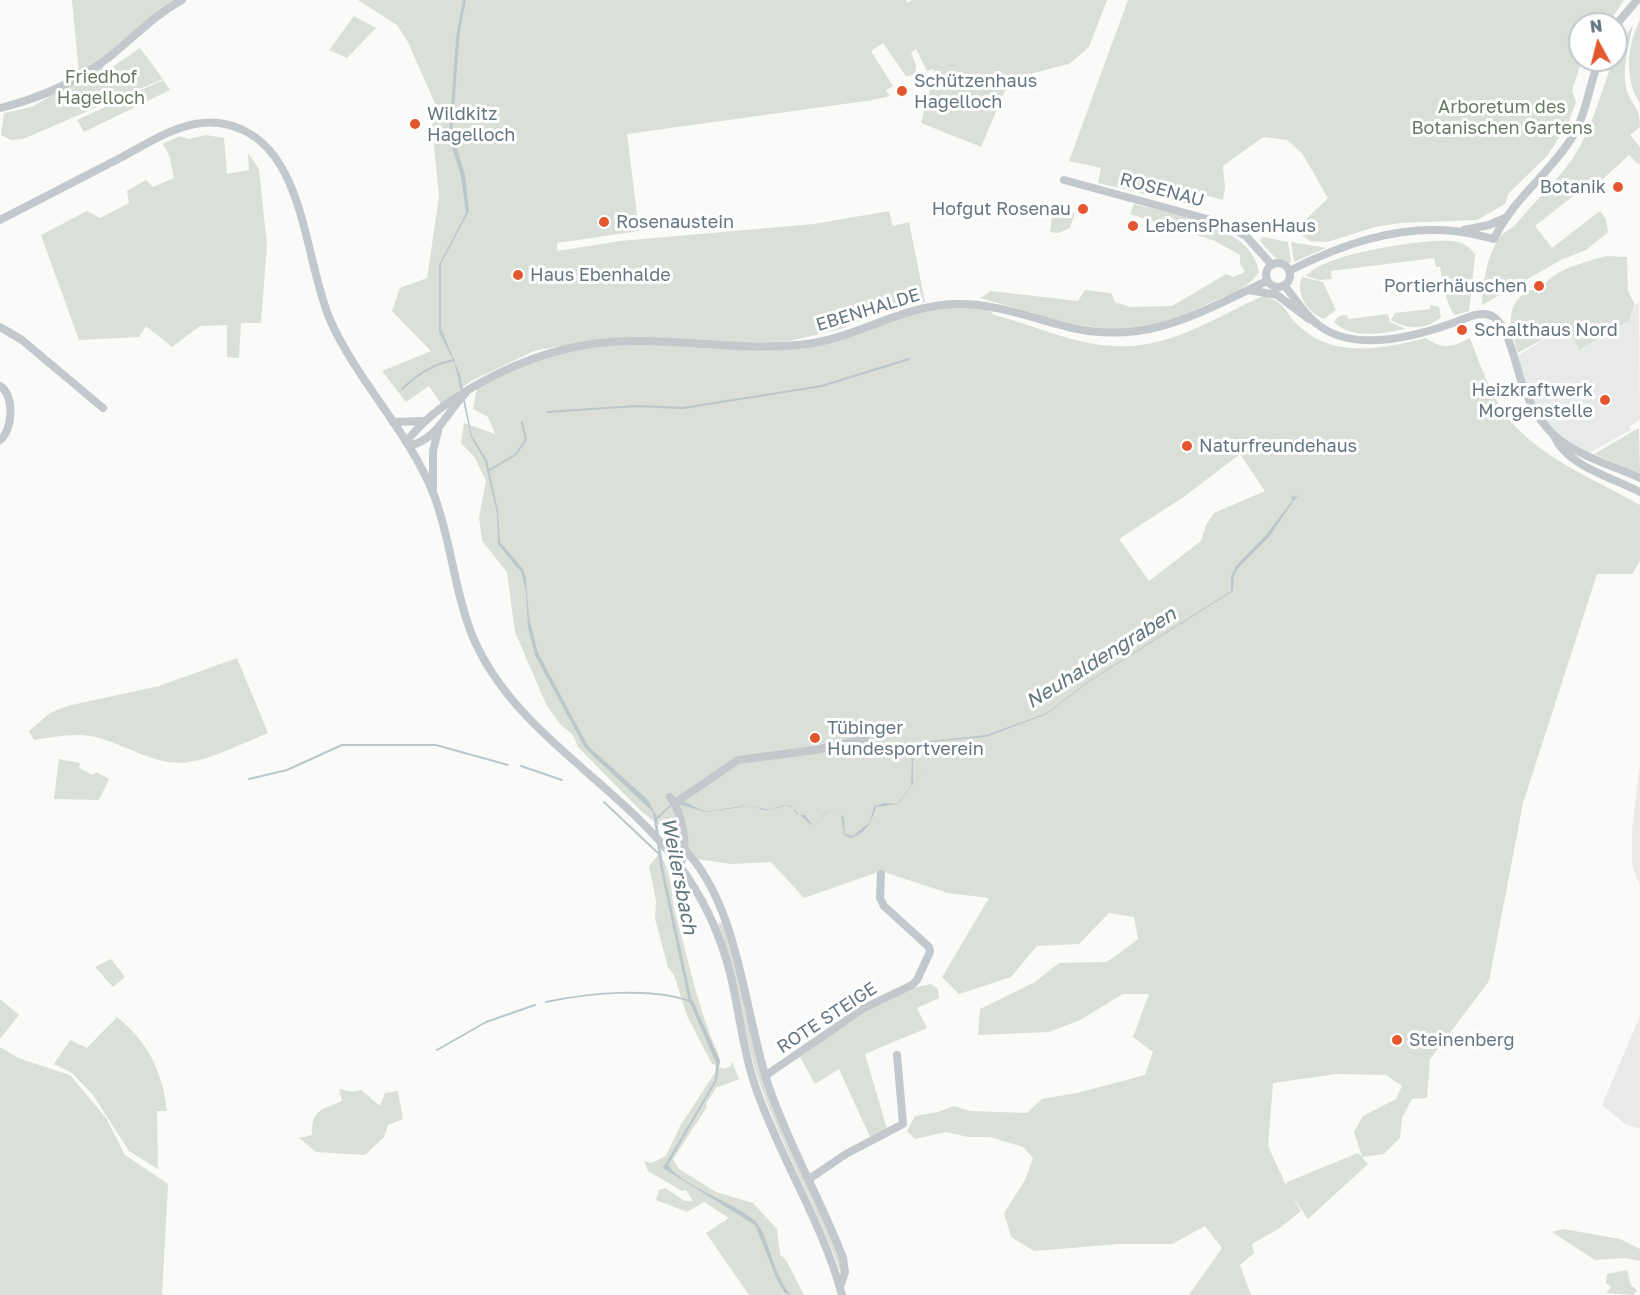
<!DOCTYPE html>
<meta charset="utf-8">
<style>
body{margin:0}
#map{position:relative;width:1640px;height:1295px;overflow:hidden;background:#fafaf8;font-family:"Golos Text",sans-serif}
canvas{display:block}
.north{position:absolute;left:1568px;top:12px;width:60px;height:60px;box-sizing:border-box;background:#fff;border:2px solid #c1c8cd;border-radius:50%;rotate:353deg;font-size:16px;font-weight:700;line-height:24px;text-align:center;color:#657683}
.north::after{content:'';display:block;margin:auto;width:21px;height:27px;background:#e4572e;clip-path:polygon(50% 0,100% 100%,50% 72%,0 100%)}
</style>
<div id="map">
<canvas width="1640" height="1295"></canvas>
<div class="north">N</div>
</div>
<script>
const c = document.querySelector('canvas').getContext('2d');
c.lineJoin = 'round';
function paint(path, color) {
  c.fillStyle = color;
  c.fill(path, 'evenodd');
}
function stroke(path, color, width, dash) {
  c.strokeStyle = color;
  c.lineWidth = width;
  c.lineCap = dash ? 'butt' : 'round';
  c.setLineDash(dash || []);
  c.stroke(path);
}
function drawText(font, color, halo, rows, align = 'center') {
  c.font = font + ' "Golos Text",sans-serif';
  c.lineWidth = 6;
  c.setLineDash([]);
  c.textBaseline = 'middle';
  c.strokeStyle = halo;
  c.fillStyle = color;
  for (const [text, x, y, turn = 0] of rows) {
    c.save();
    c.translate(x, y);
    c.rotate((+turn || 0) * Math.PI / 180);
    c.textAlign = isNaN(turn) ? turn : align;
    if (halo) c.strokeText(text, 0, 0);
    c.fillText(text, 0, 0);
    c.restore();
  }
}
const built = new Path2D(`
 M1639 302 1640 420 1629 427 1631 430 1589 453 1567 441 1546 422 1528 388 1517 356 1566 326 1581 350 1626 324 1634 311 1635 305Z
 M1640 766V885L1632 866V830Z
 M1640 1016V1129L1625 1124 1602 1105Z`);
const green = new Path2D(`
 M72 0H179L79 74Z
 M358 0H907V3L912 0H1107L1089 47 1069 64 1010 79 981 147 921 123 934 75 933 69 927 71 916 49 911 53 916 65 915 75 906 76 883 43 871 51 893 86 886 90 890 96 873 100 627 134 639 231 557 243V251L620 241 814 224 889 211 893 226 909 222 925 302 889 308 841 329 790 341 741 345 644 338 589 341 534 351 471 381 441 404 429 386 406 402 382 371 431 351 392 311 400 288 427 278 439 197 432 126 436 106 408 42 397 25Z
 M1128 0H1624L1608 24H1580L1582 60 1572 91 1576 102 1568 124 1547 156 1508 194 1505 204 1477 220 1400 223 1375 227 1327 242 1310 241 1295 230 1328 198 1302 153 1287 140 1263 137 1223 166 1225 187 1223 200 1198 193 1191 205 1098 183 1101 168 1069 161Z
 M354 16 376 28 347 58 329 50Z
 M1640 20V103C1624 80 1627 45 1640 20Z
 M1633 25C1629 44 1622 67 1626 87 1630 105 1640 105 1640 127L1630 135 1640 147V163L1638 164 1629 155 1587 194 1582 189 1535 226 1552 248 1600 211 1606 219 1608 232 1586 250 1561 260 1482 305C1482 284 1487 256 1499 238 1504 231 1511 230 1516 224 1533 203 1558 180 1573 158 1592 129 1601 93 1613 60H1616L1620 44Z
 M140 48 163 79 23 139 11 140 1 135 4 113 32 107 101 66 108 70Z
 M163 80 170 90 84 132 77 120Z
 M206 135 224 138 227 174 249 170 248 153 259 169 267 245 261 323H241L239 358 227 357V325L200 326 172 347 146 326 139 337 79 340 41 235 87 211 100 218 129 203 127 191 146 180 153 187 174 178 169 155 163 144 180 136 189 139Z
 M1134 204C1172 214 1252 225 1259 272 1249 288 1230 294 1214 301 1192 312 1169 323 1145 327 1090 336 1032 312 980 298L991 291 1078 301 1085 290 1111 293 1115 302 1130 307 1172 306 1226 274 1233 277 1245 272 1240 264V255L1215 241 1130 214Z
 M1053 208 1075 213 1070 228 1058 233 1050 232Z
 M1263 237 1288 242 1291 263C1277 263 1269 251 1260 241Z
 M1432 241C1449 241 1465 238 1475 255L1469 311 1455 315C1447 308 1442 279 1440 267H1436L1434 258 1331 271 1332 279 1320 280 1306 276C1326 254 1401 244 1432 241Z
 M1291 242 1326 248 1294 262Z
 M1606 256 1627 257 1628 291 1635 305 1629 321 1580 350 1566 326 1518 353C1512 332 1503 308 1525 293 1530 289 1537 290 1543 286 1546 283 1549 279 1553 276 1569 266 1588 261 1606 256Z
 M1302 277 1323 282 1336 310 1324 319C1308 313 1295 294 1302 277Z
 M1263 296C1288 303 1284 313 1301 328 1336 359 1385 348 1426 338 1442 350 1453 347 1470 338 1480 365 1494 404 1514 425 1547 461 1598 481 1640 505V561L1632 574H1597L1523 803 1489 981 1430 1059 1427 1098 1412 1099 1402 1118 1400 1138 1384 1154 1362 1157 1354 1132 1363 1116 1396 1099 1402 1086 1386 1075 1336 1074 1273 1083 1268 1146 1286 1185 1287 1182 1358 1153 1368 1164 1308 1219 1291 1194 1301 1211 1280 1228 1252 1244 1254 1253 1240 1265 1251 1295H1189L1222 1248 1205 1226 1172 1244H1119L1034 1251 1011 1237 1004 1213 1025 1180 1033 1158 1023 1147 990 1137H968L946 1132 915 1139 907 1131 915 1116 938 1112 954 1106 970 1111 1027 1113 1042 1099 1077 1093 1145 1075 1153 1052 1133 1037 1149 994H1123L1080 1020 1049 1032 978 1035 980 1009 1035 982 1059 963 1107 962 1138 939 1134 917 1109 913 1079 944 1037 946 1011 977 959 994 942 977 989 898 948 893 881 871 804 898 771 862 731 864 697 859 672 834 643 813 578 747 573 735 560 724 546 704 515 632 507 572 482 541 479 517 486 481 475 458 461 443 464 423 495 434 488 417 473 409 478 383 573 346 667 342 810 343 916 309 986 306 994 315C1033 325 1073 344 1113 346 1168 350 1216 317 1263 296ZM1240 454 1265 491 1214 513 1206 525 1201 541 1149 581 1119 539 1185 496Z
 M1430 305 1439 307 1441 317C1427 330 1407 330 1391 320L1395 313 1430 309Z
 M1388 314 1390 322 1406 329C1383 333 1352 340 1334 322L1339 316 1347 315 1348 319Z
 M1639 428 1640 474 1594 454Z
 M237 658 268 733C243 743 215 758 189 762 156 768 121 741 90 736 72 733 53 737 34 740L29 731 50 713 67 706 159 686Z
 M59 759 80 763 79 768 93 775 96 772 109 779 99 800 54 799Z
 M659 854C673 872 670 893 676 915 689 963 698 1010 719 1056L720 1062 716 1065 712 1064 687 1016 674 975 668 967 655 919 656 901 649 866Z
 M723 922 731 944 760 1066 842 1260V1276C819 1211 784 1152 761 1087 742 1034 739 977 718 924Z
 M111 959 125 977 113 987 95 967Z
 M931 984 938 989 939 998 917 1008 927 1028 865 1054 887 1129 870 1137 839 1069 815 1084 800 1057C837 1031 886 991 931 984Z
 M0 999 19 1015 0 1039Z
 M117 1017C149 1043 162 1071 167 1111H157L158 1169 129 1151 93 1095 72 1073 54 1064 70 1040 87 1048Z
 M0 1047 18 1058 70 1075 106 1118 125 1155 168 1184 162 1295H0Z
 M732 1061 739 1079 716 1088 706 1104 707 1107 673 1159 679 1169 716 1192 753 1203 777 1229 780 1254 786 1260 804 1295H749L706 1233 729 1218 704 1202 687 1212 656 1200 659 1190 665 1188 685 1201H693L686 1190 682 1191 648 1171 644 1161 651 1163 666 1156 680 1126 716 1071 721 1067 724 1069 731 1066Z
 M339 1089 353 1092 361 1090 380 1106 385 1093 398 1091 403 1119 388 1125 384 1137 365 1155 316 1152 299 1138 312 1135C311 1109 322 1110 342 1101Z
 M1563 1229 1620 1239 1640 1249V1261L1625 1258 1595 1260 1552 1232Z
 M1627 1270 1631 1285 1637 1290 1634 1295 1606 1293 1611 1287 1606 1283 1607 1274Z`);
const water = new Path2D(`
 M463 0H466L460 30 452 133 465 175 469 211 441 264V328L460 375 472 436 487 460 498 511 500 542 523 569 526 579 529 618 538 653 588 746 648 800 657 817C662 813 668 805 675 802 686 798 699 813 710 811 723 809 738 806 752 806 757 806 759 810 765 810 773 811 779 804 787 805 792 805 793 810 797 814L805 815 813 826 826 812 828 811 844 817 845 834 855 836 870 822 874 806 884 803 897 804 911 786 912 755 921 742 986 735 1047 713 1087 682 1231 591V576L1236 566 1266 535 1292 501V495L1295 497 1298 495 1295 498 1300 496 1294 500 1269 537 1238 568 1234 576 1233 591 1087 683 1047 714 986 737 922 743 913 755V783L921 773 898 804 876 807C872 821 866 835 850 838L844 835 841 816 828 811 813 826C804 820 797 809 786 805L771 810 749 806 706 812 674 803 657 820 663 867 691 997 720 1061 717 1080 668 1165C682 1186 733 1202 754 1220 768 1231 773 1277 791 1295L785 1293 778 1282 755 1225 663 1168 715 1080 716 1063 688 998 660 866 653 812 585 748 535 655 528 628 526 592 521 572 498 544 497 514 485 461 471 437 455 364 439 332V265L466 213 461 176 449 137 456 38Z`);
const stream = new Path2D(`
 M402 389C418 374 433 364 454 360
 M547 412 636 406 683 408 822 386 909 359
 M488 471 515 455 526 440 522 422
 M521 766 562 780
 M249 779 287 770 342 745H436L508 765
 M604 802 661 856
 M856 835 865 827
 M546 1002C587 993 651 987 690 1001
 M437 1050 486 1022 535 1005`);
const minor = new Path2D(`
 M1616 25 1637 0
 M0 108C41 98 79 81 113 54 136 35 155 15 182 0
 M1064 180 1222 223 1246 236 1272 265
 M0 220C41 199 81 178 122 157 145 145 169 129 195 124 211 121 228 123 243 130 306 159 305 264 331 322 359 383 409 432 434 495 451 540 454 590 472 635 512 732 615 780 676 861 702 895 721 935 731 977 740 1016 744 1057 758 1094 783 1163 823 1224 842 1295
 M1464 230 1489 225 1507 217
 M1266 275a12 12 0 1 1 24 0a12 12 0 1 1-24 0Z
 M1289 271C1340 245 1396 225 1454 231 1467 232 1481 236 1494 239 1511 201 1549 174 1571 139 1586 117 1589 85 1599 60
 M1285 286C1295 298 1304 314 1317 324 1353 353 1414 337 1453 323 1465 319 1479 310 1492 316 1509 325 1516 368 1523 386 1529 401 1537 417 1548 429 1571 455 1610 464 1640 478
 M1249 290 1277 295 1309 319
 M0 327 22 340 103 408
 M0 386C15 395 13 430 0 440
 M393 422 423 421
 M1554 436C1568 467 1612 477 1640 492
 M406 442C426 417 446 403 473 387 524 357 577 340 638 341 694 341 750 351 807 344 859 337 903 305 956 304 996 303 1034 319 1072 328 1150 345 1200 312 1267 281
 M409 446C438 439 445 414 465 394
 M433 488V451L438 431
 M670 797C681 810 691 851 679 865
 M676 805 678 801 738 760 815 750 865 739
 M684 849C740 906 744 1015 769 1087 789 1146 821 1200 843 1258L845 1272 840 1287
 M765 1076 864 1008 912 985 917 980 930 952 929 947 884 906 880 898 881 874
 M809 1179 846 1154 903 1124 897 1055`);
const markers = [
 [902,91,6,"#e4572e"],
 [415,124,6,"#e4572e"],
 [1618,187,6,"#e4572e"],
 [1083,209,6,"#e4572e"],
 [604,222,6,"#e4572e"],
 [1133,226,6,"#e4572e"],
 [518,275,6,"#e4572e"],
 [1539,286,6,"#e4572e"],
 [1462,330,6,"#e4572e"],
 [1605,400,6,"#e4572e"],
 [1187,446,6,"#e4572e"],
 [815,738,6,"#e4572e"],
 [1397,1040,6,"#e4572e"]
];
const parkNames = [
 ["Friedhof",101,77],
 ["Hagelloch",101,98],
 ["Arboretum des",1502,107],
 ["Botanischen Gartens",1502,128]
];
const poiNames = [
 ["Schützenhaus",914,81],
 ["Hagelloch",914,102],
 ["Wildkitz",427,114],
 ["Hagelloch",427,135],
 ["Botanik",1606,187,"right"],
 ["Hofgut Rosenau",1071,209,"right"],
 ["Rosenaustein",616,222],
 ["LebensPhasenHaus",1145,226],
 ["Haus Ebenhalde",530,275],
 ["Portierhäuschen",1527,286,"right"],
 ["Schalthaus Nord",1474,330],
 ["Heizkraftwerk",1593,390,"right"],
 ["Morgenstelle",1593,411,"right"],
 ["Naturfreundehaus",1199,446],
 ["Tübinger",827,728],
 ["Hundesportverein",827,749],
 ["Steinenberg",1409,1040]
];
const streetNames = [
 ["ROSENAU",1162,190,15],
 ["EBENHALDE",868,310,-17],
 ["ROTE STEIGE",827,1018,-33]
];
const waterNames = [
 ["Neuhaldengraben",1101,658,-32],
 ["Weilersbach",679,876,79]
];
paint(built, '#e8e9e9');
paint(green, '#dadfd7');
paint(water, '#bbc7cb');
stroke(stream, '#bbc7cb', 2);
stroke(minor, '#c3c8cc', 8);
for (const [x, y, r, color] of markers) {
  const dot = new Path2D();
  dot.arc(x, y, r, 0, 2 * Math.PI);
  c.fillStyle = color;
  c.fill(dot);
  stroke(dot, '#fff', 2);
}
drawText('18px', '#687a64', '#fff', parkNames);
drawText('18px', '#657683', '#fff', poiNames, 'left');
drawText('18px', '#657683', '#fff', streetNames);
drawText('italic 20px', '#60757c', '#fff', waterNames);
</script>
